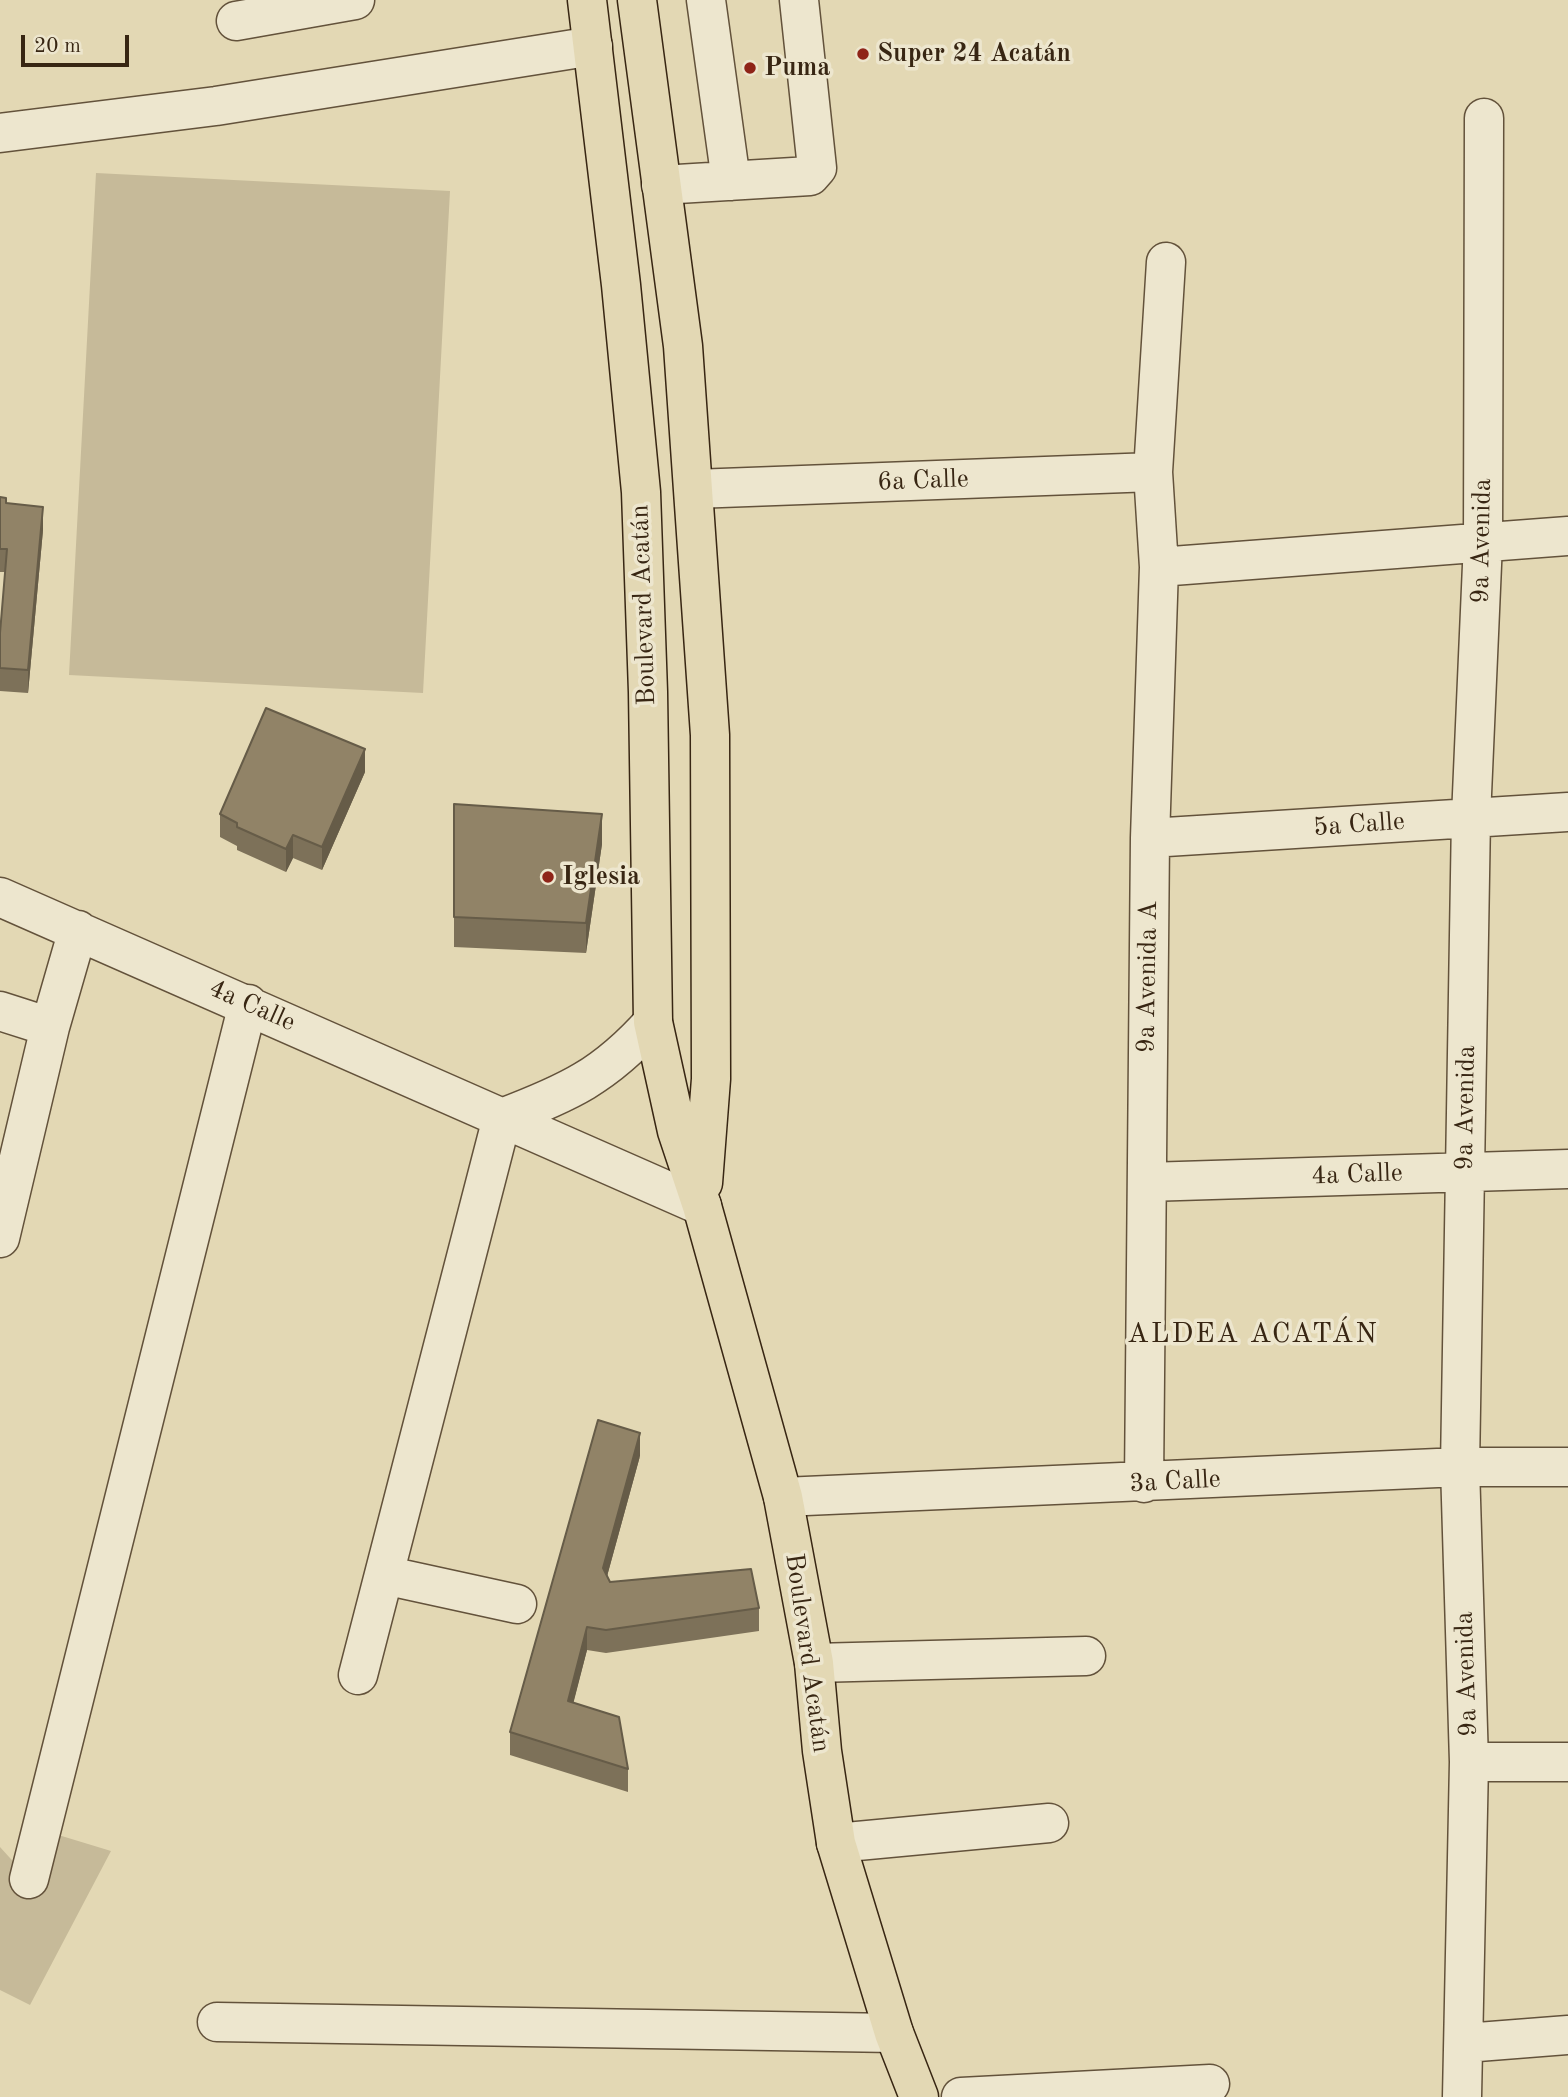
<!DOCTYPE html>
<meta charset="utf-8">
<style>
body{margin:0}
#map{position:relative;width:1568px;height:2097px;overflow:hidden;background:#e3d8b4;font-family:"Old Standard TT",serif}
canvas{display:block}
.scale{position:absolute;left:21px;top:35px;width:108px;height:32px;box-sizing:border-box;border:4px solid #382613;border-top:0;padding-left:9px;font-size:21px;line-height:24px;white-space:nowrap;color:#382613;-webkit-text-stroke:5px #ede6ce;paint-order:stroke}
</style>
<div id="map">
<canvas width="1568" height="2097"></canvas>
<div class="scale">20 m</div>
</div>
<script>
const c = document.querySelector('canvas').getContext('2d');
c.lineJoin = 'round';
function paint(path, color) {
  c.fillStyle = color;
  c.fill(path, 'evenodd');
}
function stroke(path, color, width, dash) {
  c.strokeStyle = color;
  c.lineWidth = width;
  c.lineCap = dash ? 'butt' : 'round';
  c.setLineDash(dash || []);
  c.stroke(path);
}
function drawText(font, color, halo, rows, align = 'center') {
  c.font = font + ' "Old Standard TT",serif';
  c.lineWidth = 7;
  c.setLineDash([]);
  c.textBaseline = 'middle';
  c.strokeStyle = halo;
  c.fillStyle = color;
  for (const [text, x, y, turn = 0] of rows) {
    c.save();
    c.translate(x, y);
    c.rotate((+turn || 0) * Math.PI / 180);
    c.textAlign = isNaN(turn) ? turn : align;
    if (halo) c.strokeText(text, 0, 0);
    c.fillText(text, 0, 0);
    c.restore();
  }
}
const green = new Path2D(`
 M96 173 450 191 423 693 69 675Z
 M42 1830 111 1851 30 2005 0 1990V1847L29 1879Z`);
const minor = new Path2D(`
 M706 0 731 181
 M236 21 355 0
 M0 133 216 106 593 46
 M661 185 810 176 817 168 799 0
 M694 489 1153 472
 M1159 567 1568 536
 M1150 838 1568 812
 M0 897 702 1206
 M0 1011 50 1027
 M502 1118C568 1093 605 1076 653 1022
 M1147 1182 1568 1169
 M0 1238 50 1027 78 930
 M1144 1483 1150 838 1159 567 1153 472 1166 262
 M783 1497 1460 1467H1568
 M384 1575 517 1604
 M814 1663 1086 1656
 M358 1675 502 1118
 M1469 1762H1568
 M836 1843 1049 1823
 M29 1879 248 1004
 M217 2022 894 2033
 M1465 2043 1568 2035
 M961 2097 1210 2084
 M1462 2097 1469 1762 1460 1467 1471 817 1483 542 1484 118`);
const major = new Path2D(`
 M587 0 621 285 641 492 648 692 653 1022 677 1131 702 1206 783 1497 814 1663 822 1751 836 1843 894 2033 919 2097
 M637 0 683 346 710 735 711 1079 703 1183`);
const wall = new Path2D(`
 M0 497 43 530 28 693 0 691V633L5 572H0Z
 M365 772 322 870 293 858 286 872 237 850V846L220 837V814Z
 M454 804 602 844 586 953 454 947Z
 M640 1456 607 1576 610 1582 759 1608V1631L606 1653 587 1650 573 1703 628 1769V1792L510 1755V1732Z`);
const shadedWall = new Path2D(`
 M43 507V530L28 693V670Z
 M365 749V772L322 870V847Z
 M602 814V844L586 953V923Z
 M293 835V858L286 872V849Z
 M640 1433V1456L603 1591V1568Z
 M587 1627V1650L568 1724V1701Z`);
const building = new Path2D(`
 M0 497 6 498V503L43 507 28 670 0 668V633L7 549H0Z
 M266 708 365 749 322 847 293 835 286 849 237 827V823L220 814Z
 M454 804 602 814 586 923 454 917Z
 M598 1420 640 1433 603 1568 610 1582 751 1569 759 1608 606 1630 587 1627 568 1701 619 1717 628 1769 510 1732Z`);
const markers = [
 [863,54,7,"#8f2418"],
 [750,68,7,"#8f2418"],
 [548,877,7,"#8f2418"]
];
const poiNames = [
 ["Super 24 Acatán",877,54],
 ["Puma",764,68],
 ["Iglesia",562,877]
];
const streetNames = [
 ["6a Calle",923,481,-2],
 ["9a Avenida",1482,541,-89],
 ["Boulevard Acatán",644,605,-92],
 ["5a Calle",1359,825,-4],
 ["9a Avenida A",1148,977,-89],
 ["4a Calle",252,1006,24],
 ["9a Avenida",1466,1108,-89],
 ["4a Calle",1357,1175,-2],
 ["3a Calle",1175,1482,-3],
 ["Boulevard Acatán",807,1653,82],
 ["9a Avenida",1467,1674,-92]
];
const neighbourhoodNames = [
 ["ALDEA ACATÁN",1253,1335]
];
paint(green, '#c6ba99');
stroke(minor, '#63523b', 41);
stroke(major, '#382613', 41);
stroke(minor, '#ede6ce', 38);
stroke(major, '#e3d8b4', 38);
paint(wall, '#7d7159');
paint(shadedWall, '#665c48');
paint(building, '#918367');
stroke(building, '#665c48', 2);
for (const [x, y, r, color] of markers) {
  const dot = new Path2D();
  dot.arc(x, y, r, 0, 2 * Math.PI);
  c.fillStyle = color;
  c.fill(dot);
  stroke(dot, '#ede6ce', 2.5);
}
drawText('bold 26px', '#382613', '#ede6ce', poiNames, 'left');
drawText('26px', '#382613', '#ede6ce', streetNames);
c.letterSpacing = '2px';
drawText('28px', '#382613', '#ede6ce', neighbourhoodNames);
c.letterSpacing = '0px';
</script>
